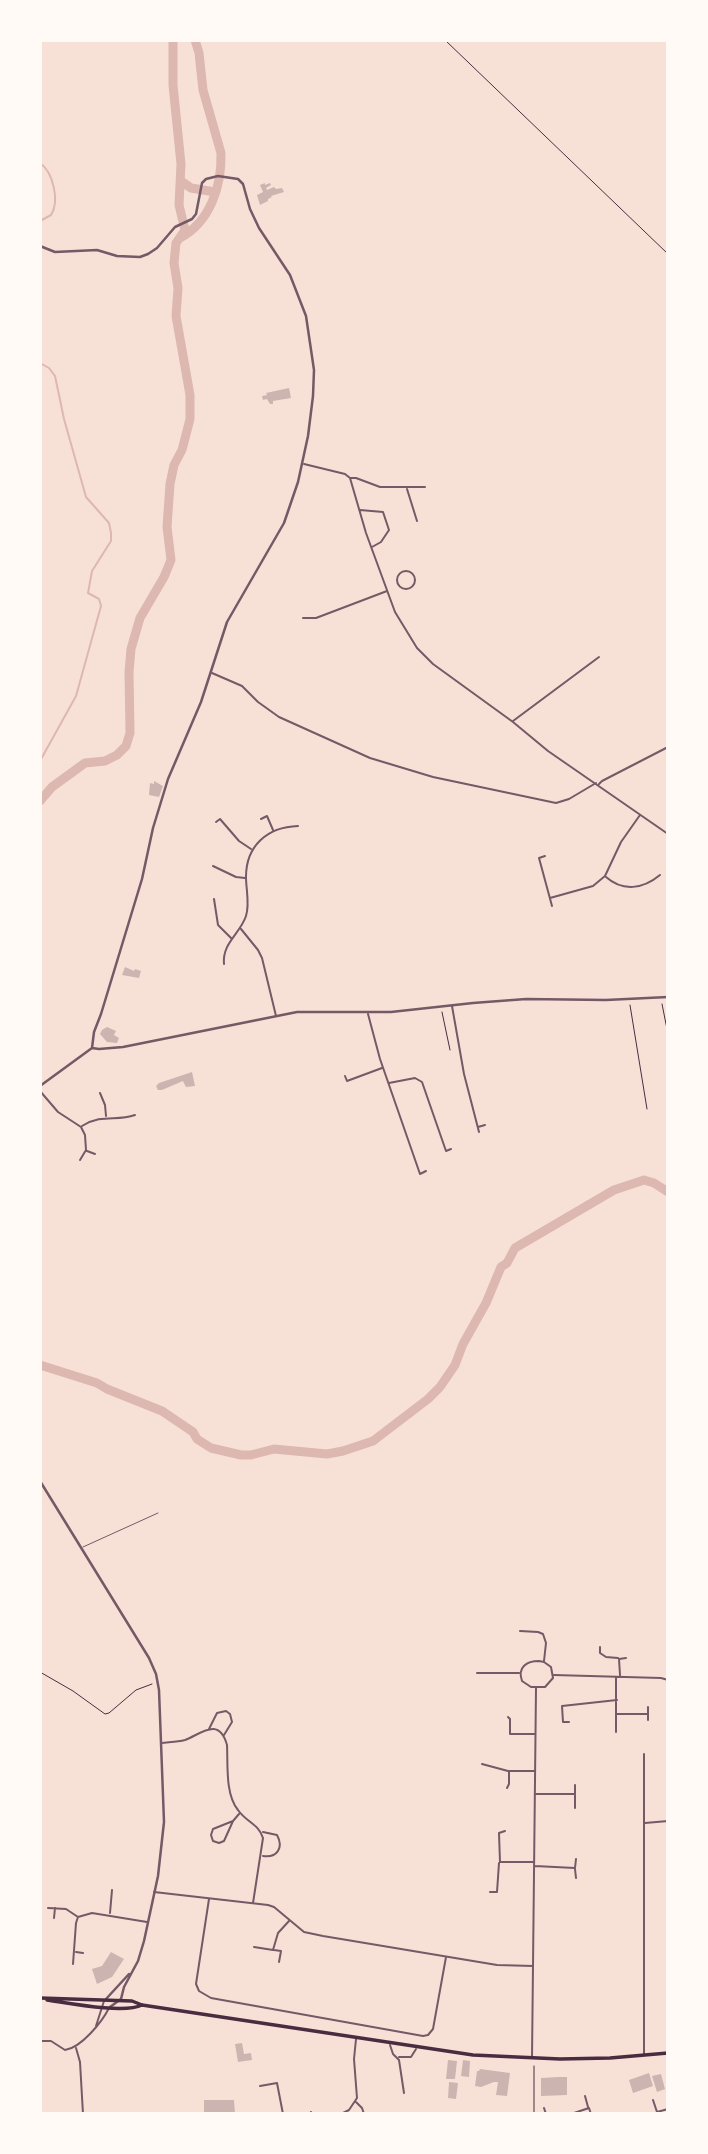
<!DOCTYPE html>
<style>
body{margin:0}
#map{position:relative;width:708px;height:2154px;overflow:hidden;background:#f7e1d7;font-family:"Work Sans",sans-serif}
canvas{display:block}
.frame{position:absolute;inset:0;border:42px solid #fffaf5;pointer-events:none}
</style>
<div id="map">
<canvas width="708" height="2154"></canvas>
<div class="frame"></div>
</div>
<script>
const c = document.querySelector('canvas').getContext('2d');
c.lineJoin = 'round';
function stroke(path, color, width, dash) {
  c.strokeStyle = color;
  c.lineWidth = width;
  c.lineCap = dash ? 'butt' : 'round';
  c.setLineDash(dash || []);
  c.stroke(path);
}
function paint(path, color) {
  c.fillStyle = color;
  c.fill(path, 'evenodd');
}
const stream = new Path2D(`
 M40 163C53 172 60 201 51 215L40 221
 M40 363 49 368 55 376 64 419 86 497 109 523 111 533V541L92 571 88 593 99 599 101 606 76 696 40 761`);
const river = new Path2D(`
 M181 181 191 188 215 192
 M180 238C210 222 222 186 221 153L203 90 199 53 195 40
 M40 801 52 787 85 763 105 761 117 755 126 746 130 733 129 672 131 649 140 618 164 577 171 560 167 527 170 484 174 465 182 450 190 419V395L176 316 178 288 174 263 176 243 185 230 179 205 181 164 173 85V40
 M40 1365 97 1383 107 1389 162 1411 193 1432 197 1439 211 1448 241 1455H251L274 1449 327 1454 343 1451 373 1441 428 1399 440 1387 455 1365 463 1344 486 1303 501 1267 507 1263 515 1248 614 1190 644 1180 654 1183 668 1192`);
const building = new Path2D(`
 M265 183V185L270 183 271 185 266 188 267 190 274 187 276 189 282 188 284 192 271 196 272 197 268 199V201L260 205 257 195 263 192 260 185Z
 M289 388 291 398 273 401V404H270L267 399 263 400 262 396 267 395 266 393Z
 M154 781 163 786 159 797 149 795 150 783 154 784Z
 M125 967 134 971 135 969 141 971 139 978 122 975Z
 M107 1027 116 1031 114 1035 119 1038 117 1043 107 1042 100 1034 102 1030Z
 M192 1072 195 1086 186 1087 183 1081 162 1090H158L156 1086 159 1083Z
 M111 1952 124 1959 112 1977 97 1984 92 1969 102 1966Z
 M242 2043 244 2054 251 2053 252 2060 238 2062 235 2044Z
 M448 2060 457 2061 455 2079H446Z
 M463 2060 470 2061 469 2077 461 2076Z
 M480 2069 510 2073 507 2096 496 2095 498 2082H494L481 2087 475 2086 477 2071H479Z
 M649 2073 653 2086 633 2093 629 2080Z
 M661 2074 665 2089 657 2092 652 2076Z
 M559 2077H567V2095L541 2096V2078Z
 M449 2082 458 2083 456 2099 448 2098Z
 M204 2100H234L235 2114H204Z`);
const path = new Path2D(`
 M445 40 668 254
 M662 1004 668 1034
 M630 1005 647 1109
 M442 1012 450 1050
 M40 1672 73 1691 105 1714 109 1713 136 1690 152 1684
 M534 2066V2114`);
const service = new Path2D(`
 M83 1547 158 1513`);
const minor = new Path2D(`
 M304 464 345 474 350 478H356L380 487H425
 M350 478 366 533 395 612 417 648 433 664 513 722 548 751 668 834
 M407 489 417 521
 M360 510 383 512 389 530 381 542 372 547
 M397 580a9 9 0 1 1 18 0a9 9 0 1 1-18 0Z
 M303 618H316L387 591
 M212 673 242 686 258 702 279 717 370 758 433 777 556 803 569 799 596 783
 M513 721 599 657
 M599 784 602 781 668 747
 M261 819 267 816 273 830
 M216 822 220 819 239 841 251 849
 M545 856 539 858 552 906
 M213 866 236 877 245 878
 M606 877C623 892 643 889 660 875
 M550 898 593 886 605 876 621 842 640 815
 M214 899 218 925 231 938
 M241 929 258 950 262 958 276 1016
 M224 964C222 943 240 934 246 916 250 904 246 890 246 877 246 846 267 827 298 826
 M452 1006 464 1074 479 1132
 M368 1014 380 1059 420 1174 426 1171
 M345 1076 347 1081 382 1068
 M389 1083 415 1078 422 1082 446 1151 451 1149
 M40 1091 58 1112 81 1127 85 1135 86 1150 80 1160
 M100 1093 105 1105 106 1116
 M82 1126C103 1113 116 1122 135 1115
 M478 1127 485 1125
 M87 1151 95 1154
 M520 1631 538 1632 543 1634 546 1643 544 1661
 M600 1647V1653L606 1657 618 1658
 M539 1661 544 1662 551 1667 553 1678 545 1687H531L522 1681C517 1667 527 1661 539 1661Z
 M477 1673H519
 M554 1675 661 1678 668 1680
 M620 1675 619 1659 626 1658
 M648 1707V1720
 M617 1714H648
 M508 1717 510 1719V1734H534
 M569 1722H563L562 1706 617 1700
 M209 1729 217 1713 226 1711 230 1714 232 1722 224 1735
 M616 1732V1678
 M161 1743C169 1742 177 1742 185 1740 201 1734 219 1716 227 1745 228 1764 225 1794 238 1810 246 1822 259 1824 263 1838L253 1903
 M644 1754V2055
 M482 1764 508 1771
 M507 1788 509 1784V1771H534
 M536 1794H575V1785
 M575 1795V1808
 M233 1821 224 1841 219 1843 213 1841 211 1835 213 1829 233 1821 239 1814
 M645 1823 668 1821
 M505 1831 499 1833 500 1862H533
 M263 1856C277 1858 284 1848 277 1835L263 1832
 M535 1866 575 1868 576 1859
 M575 1869 576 1878
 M154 1892 268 1905 274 1907 304 1932 323 1936 497 1965 533 1966
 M490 1892H497L499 1863
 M209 1899 196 1984 199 1991 211 1998 423 2036 428 2035 433 2029 446 1957
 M48 1908 66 1909 78 1917
 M110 1913 112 1890
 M54 1918 55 1908
 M254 1947 273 1950 278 1933 289 1921
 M274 1950 281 1951 279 1962
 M76 1952 83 1953
 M73 1964 76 1923 78 1917 92 1913 147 1922
 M96 2026 104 2001
 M40 2041H51L65 2050C81 2048 102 2022 109 2008
 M390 2045 393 2054 399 2060 404 2093
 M76 2048 80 2062 83 2114
 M399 2057H411L416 2049
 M532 2058 536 1688
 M260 2086 277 2083 283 2114
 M585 2096 588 2107
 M653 2100 657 2112 668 2109
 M356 2102 362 2108 364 2114
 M544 2108 546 2114
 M311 2112 312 2114
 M341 2114 349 2110 357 2098 354 2059 356 2039
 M571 2114 589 2108 591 2114`);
const tertiary = new Path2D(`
 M40 246 55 252 97 250 117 256 140 257 148 254 157 248 175 227 192 219 196 214 202 183 206 179 218 176 238 179 243 184 250 209 259 228 290 275 306 316 314 370 313 396 308 436 298 482 284 523 227 622 201 702 168 779 153 828 142 879 101 1014 94 1032 92 1048
 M92 1048 99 1049 123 1047 297 1012H391L473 1003 526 999 606 1000 668 997
 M40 1086 92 1048
 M40 1481 149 1658 156 1674 159 1690 164 1822 158 1876 144 1941 138 1961 124 1987 121 1999 110 2007
 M106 1999 129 1974`);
const trunk = new Path2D(`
 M40 1998 132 2001 142 2005 473 2055 560 2059 610 2058 668 2053
 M47 2000C68 2003 124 2014 142 2005`);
stroke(stream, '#dcb8b0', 2);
stroke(river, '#dcb8b0', 9);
paint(building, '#ccb4b1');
stroke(path, '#4a2c40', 1);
stroke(service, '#755966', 1);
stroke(minor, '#755966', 2);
stroke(tertiary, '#755966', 2.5);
stroke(trunk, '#4a2c40', 3.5);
</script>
